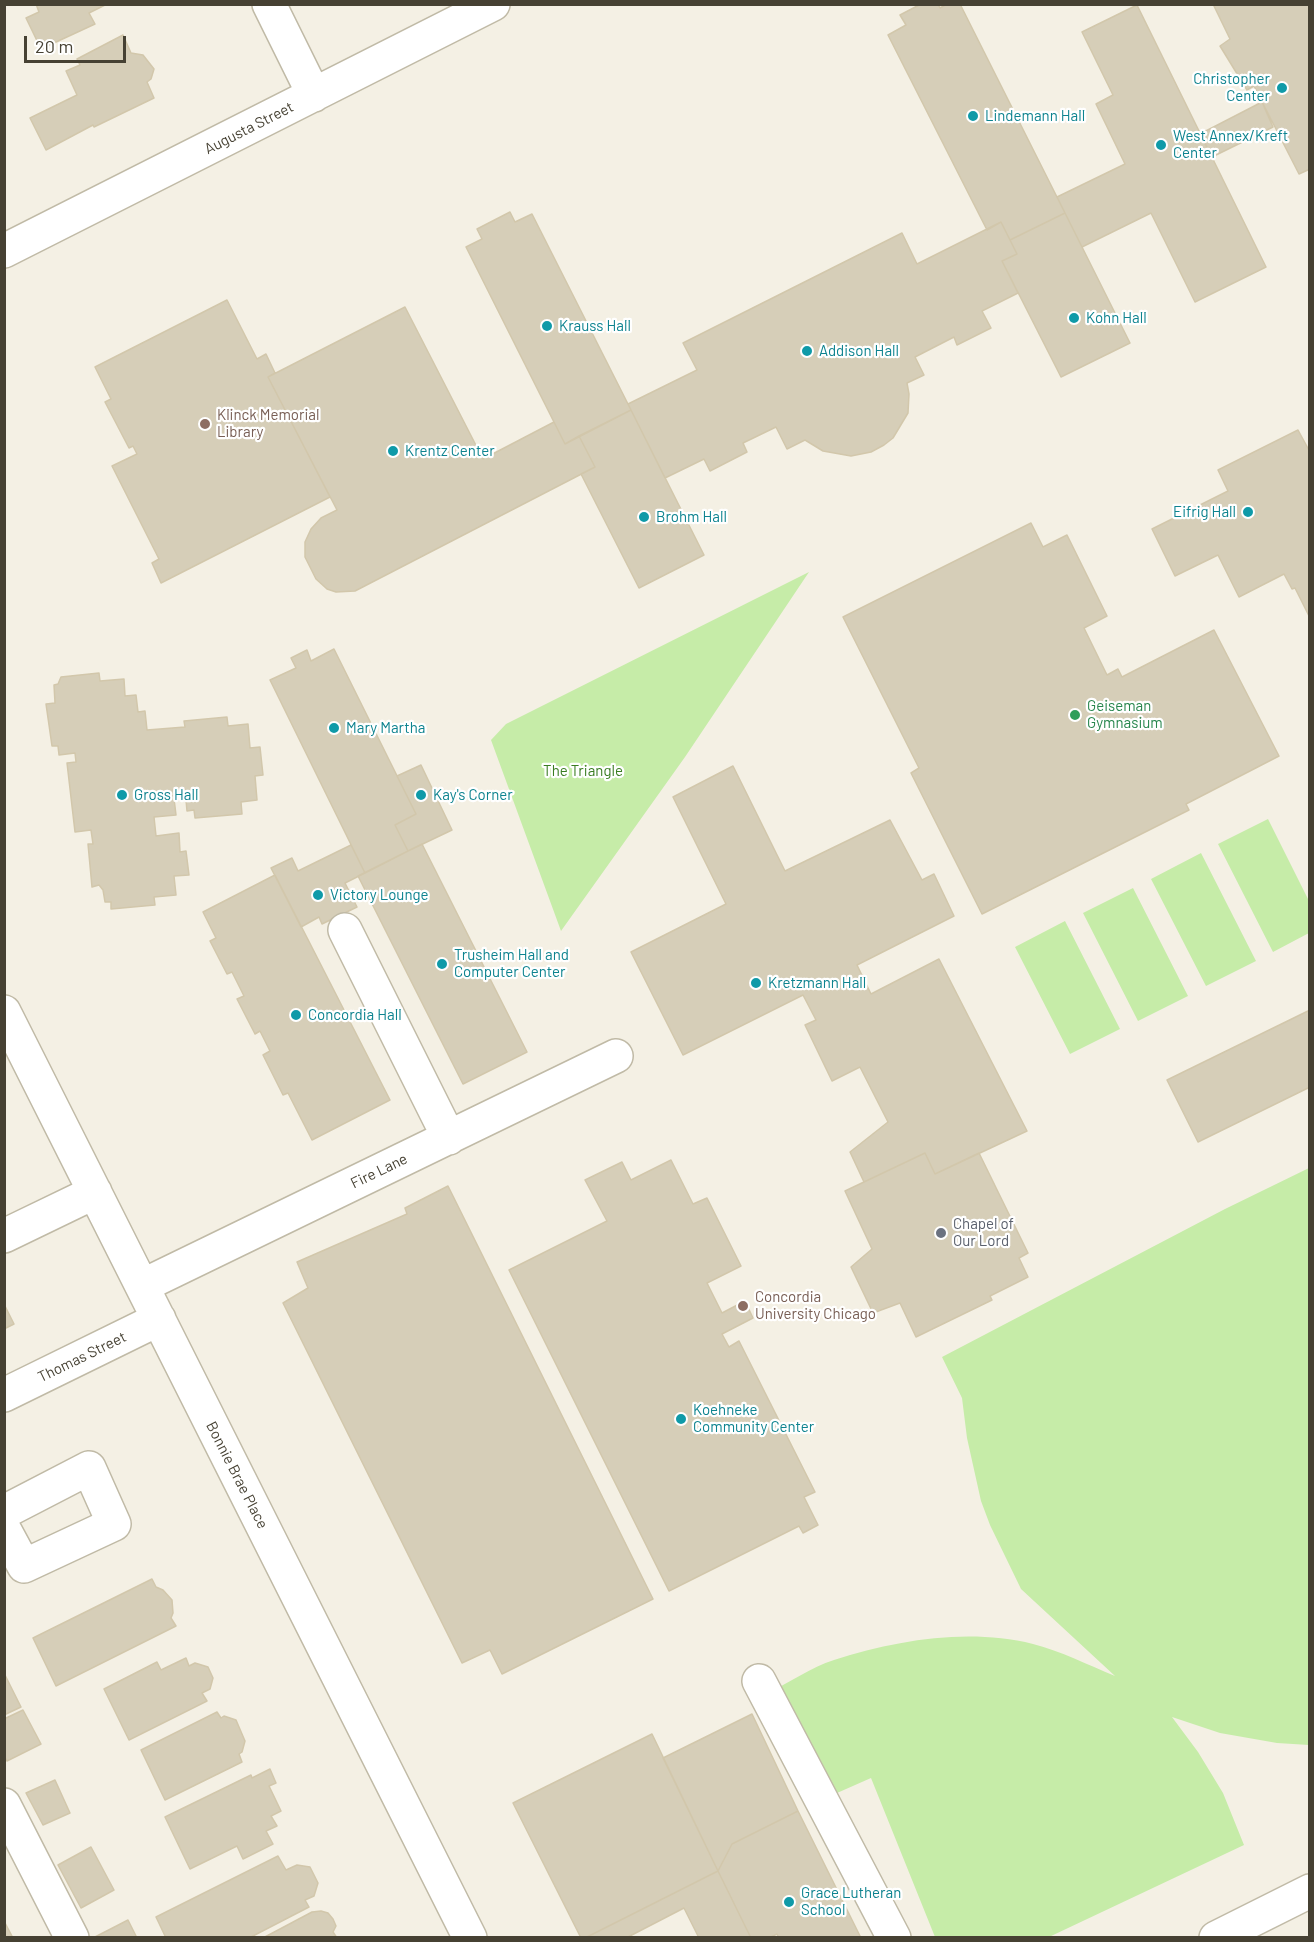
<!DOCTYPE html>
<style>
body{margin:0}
#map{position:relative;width:1314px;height:1942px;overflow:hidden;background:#f4f0e4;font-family:Barlow,sans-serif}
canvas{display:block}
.frame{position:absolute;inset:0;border:6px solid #464133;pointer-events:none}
.scale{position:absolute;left:24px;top:36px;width:102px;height:27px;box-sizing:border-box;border:3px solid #464133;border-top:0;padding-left:8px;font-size:18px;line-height:21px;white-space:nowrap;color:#464133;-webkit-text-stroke:4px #fff;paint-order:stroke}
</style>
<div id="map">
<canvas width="1314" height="1942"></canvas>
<div class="frame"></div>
<div class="scale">20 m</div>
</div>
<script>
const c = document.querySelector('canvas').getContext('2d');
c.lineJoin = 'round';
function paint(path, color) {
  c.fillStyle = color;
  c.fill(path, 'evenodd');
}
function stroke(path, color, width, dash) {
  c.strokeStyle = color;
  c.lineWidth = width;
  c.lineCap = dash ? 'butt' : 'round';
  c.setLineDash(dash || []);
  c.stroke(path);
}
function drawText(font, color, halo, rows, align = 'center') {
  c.font = font + ' Barlow,sans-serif';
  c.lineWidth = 4.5;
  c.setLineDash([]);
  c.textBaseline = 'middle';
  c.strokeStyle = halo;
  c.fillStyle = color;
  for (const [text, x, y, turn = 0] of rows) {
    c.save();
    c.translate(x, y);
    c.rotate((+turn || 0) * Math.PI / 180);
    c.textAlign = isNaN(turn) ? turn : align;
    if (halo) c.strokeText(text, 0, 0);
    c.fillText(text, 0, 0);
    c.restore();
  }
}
const green = new Path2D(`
 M809 572 685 757 561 931 491 740 506 724Z
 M1268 819 1309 901V933L1273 952 1218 844Z
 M1201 853 1256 961 1206 986 1151 879Z
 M1133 888 1188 996 1138 1021 1083 913Z
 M1065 921 1120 1029 1070 1054 1015 947Z
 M1309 1168V1745L1277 1743 1220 1733 1172 1717 1198 1752 1223 1793 1244 1845 1049 1937H935L871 1778 837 1793 816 1789 768 1693C789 1683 811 1667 834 1660 897 1640 968 1628 1033 1644 1061 1651 1088 1665 1115 1676L1021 1589 990 1525 981 1501 967 1438 962 1398 942 1357 1225 1209Z`);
const building = new Path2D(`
 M36 4H107L89 13 95 24 41 49 26 18 39 12Z
 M921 4H938L940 8 947 4H960L1065 213 1010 240 1001 222 987 230 888 35 906 25 900 15Z
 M1213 4H1310V169L1299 174 1254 86 1247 90 1220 46 1230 39Z
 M1137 5 1266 267 1195 302 1151 213 1082 247 1057 197 1125 164 1096 104 1113 95 1082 32Z
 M123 35 131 53 143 55 154 69 151 79 147 82 154 98 94 127 93 125 46 150 30 118 77 95 66 71 80 65 77 59Z
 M1262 102 1273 127 1212 157 1200 134Z
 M510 212 515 222 532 214 631 410 565 444 466 247 482 239 477 229Z
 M1065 213 1130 343 1061 377 1002 261 1017 254 1010 240Z
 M1001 222 1017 254 1002 261 1018 293 982 311 991 328 957 345 954 337 915 357 924 375 907 383 909 394 908 413 893 438 884 445 871 452 851 456 823 451 805 440 787 449 776 427 743 443 747 452 710 471 704 459 665 478 628 404 697 370 683 343 902 233 917 264Z
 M227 300 257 359 266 354 275 373 268 377 330 497 161 583 152 563 159 559 112 466 137 454 133 446 129 448 105 402 111 399 95 367Z
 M405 307 483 459 554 422 565 444 579 436 595 467 355 591 336 592 327 589 316 579 305 557V542L311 529 321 518 337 510 268 377Z
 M631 410 704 555 639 588 581 474 595 467 579 436Z
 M1298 430 1310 452V618L1295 588 1292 589 1284 574 1239 597 1218 555 1175 576 1152 529 1228 491 1218 470Z
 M1031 523 1043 547 1067 535 1107 616 1084 628 1107 675 1118 669 1122 677 1214 630 1279 756 1186 804 1189 810 982 914 911 773 919 768 843 617Z
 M334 649 416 814 395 825 408 851 365 873 270 680 296 668 291 658 307 650 311 661Z
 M99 673 100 681 124 679 125 696 136 695 138 712 145 711 147 730 185 727 184 721 227 717 228 726 248 724 250 748 260 747 263 775 255 776 257 800 241 802 242 814 195 818 194 810 187 811 185 789 173 790 176 815 154 817 156 836 179 833 180 852 186 851 189 875 174 876 176 895 154 897 155 905 111 909V902H105L103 890 99 885 92 887 88 844H93L91 830 75 832 67 763 76 762 75 753 59 755 58 746H52L46 704 55 703 54 685 58 684 61 677Z
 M421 765 452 830 408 851 395 825 416 814 397 776Z
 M733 766 785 871 890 820 922 880 934 874 954 916 857 965 871 994 939 959 1027 1131 935 1174 925 1153 864 1182 850 1152 888 1122 860 1067 832 1081 805 1025 816 1020 803 995 683 1055 631 952 726 904 673 797Z
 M422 844 527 1052 463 1084 358 876Z
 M351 845 365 873 345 883 357 907 322 924 319 917 301 927 271 868 292 858 298 871Z
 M275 875 390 1100 312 1140 288 1093 283 1095 263 1055 270 1051 260 1031 255 1034 237 999 244 996 232 972 227 974 210 941 216 938 203 912Z
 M1310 1010V1087L1198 1142 1167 1080Z
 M925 1153 935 1174 979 1153 1028 1253 1019 1258 1028 1277 990 1296 992 1300 916 1337 900 1303 873 1313 851 1267 872 1249 845 1191Z
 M671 1160 693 1204 707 1198 741 1266 707 1283 722 1313 745 1301 753 1318 722 1334 729 1347 739 1341 815 1492 804 1497 818 1525 803 1533 799 1526 669 1591 509 1270 607 1221 585 1180 622 1162 631 1180Z
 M448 1186 653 1599 502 1674 490 1650 462 1663 283 1303 308 1288 297 1262 407 1214 405 1208Z
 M4 1304 14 1324 4 1329Z
 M152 1579 156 1587 163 1590 172 1600 173 1613 171 1618 176 1626 56 1686 33 1638Z
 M186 1658 189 1666 195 1663 208 1667 213 1678 210 1689 202 1693 207 1701 129 1740 104 1689 157 1662 161 1670Z
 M4 1673 21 1707 4 1715Z
 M23 1710 41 1744 7 1761 4 1756V1719Z
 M217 1712 221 1718 224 1716 236 1720 245 1741 242 1752 239 1754 242 1762 165 1800 141 1750Z
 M752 1714 798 1811 732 1844 718 1871 663 1758Z
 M652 1734 718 1871 585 1938H581L513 1803Z
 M270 1769 276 1783 269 1786 281 1811 271 1816 277 1826 266 1831 273 1844 243 1859 237 1846 190 1869 165 1817 251 1775 252 1778Z
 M55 1780 70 1813 43 1825 26 1793Z
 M798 1811 861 1938H779L777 1934 769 1938H751L718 1871 732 1844Z
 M91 1847 114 1890 81 1908 58 1865Z
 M278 1856 286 1870 297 1865 310 1867 318 1883 314 1896 305 1900 309 1907 249 1938H166L156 1917Z
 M718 1871 751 1938H699L684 1908 626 1938H585Z
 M321 1911 328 1913 333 1919 336 1926 333 1932 337 1938H263L312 1912Z
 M128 1920 137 1938H95V1937Z
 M4 1921 13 1938H4Z`);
const minor = new Path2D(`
 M269 4 314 95
 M4 251 493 4
 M345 930 449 1138
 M4 1012 470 1938
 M4 1236 95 1192
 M142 1286 616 1056
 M4 1395 159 1319
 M4 1512 89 1468 114 1524 24 1566 4 1529
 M759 1681 894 1938
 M4 1805 72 1938
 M1216 1938 1310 1891`);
const markers = [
 [1282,88,6,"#0f9aa8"],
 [973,116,6,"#0f9aa8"],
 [1161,145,6,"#0f9aa8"],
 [1074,318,6,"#0f9aa8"],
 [547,326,6,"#0f9aa8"],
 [807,351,6,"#0f9aa8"],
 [205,424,6,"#8d6e63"],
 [393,451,6,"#0f9aa8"],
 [1248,512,6,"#0f9aa8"],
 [644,517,6,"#0f9aa8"],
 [1075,715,6,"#2e9e5b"],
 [334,728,6,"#0f9aa8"],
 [122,795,6,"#0f9aa8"],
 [421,795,6,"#0f9aa8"],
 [318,895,6,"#0f9aa8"],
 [442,964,6,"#0f9aa8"],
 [756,983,6,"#0f9aa8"],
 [296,1015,6,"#0f9aa8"],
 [941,1233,6,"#6b7280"],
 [743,1306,6,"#8d6e63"],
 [681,1419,6,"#0f9aa8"],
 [789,1902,6,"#0f9aa8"]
];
const cultureNames = [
 ["Christopher",1270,79,"right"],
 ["Center",1270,96,"right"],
 ["Lindemann Hall",985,116],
 ["West Annex/Kreft",1173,136],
 ["Center",1173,153],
 ["Kohn Hall",1086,318],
 ["Krauss Hall",559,326],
 ["Addison Hall",819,351],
 ["Krentz Center",405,451],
 ["Eifrig Hall",1236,512,"right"],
 ["Brohm Hall",656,517],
 ["Mary Martha",346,728],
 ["Gross Hall",134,795],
 ["Kay's Corner",433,795],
 ["Victory Lounge",330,895],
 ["Trusheim Hall and",454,955],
 ["Computer Center",454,972],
 ["Kretzmann Hall",768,983],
 ["Concordia Hall",308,1015],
 ["Koehneke",693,1410],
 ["Community Center",693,1427],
 ["Grace Lutheran",801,1893],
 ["School",801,1910]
];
const streetNames = [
 ["Augusta Street",249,128,-27],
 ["Fire Lane",379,1171,-26],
 ["Thomas Street",82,1357,-26],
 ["Bonnie Brae Place",237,1475,63]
];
const educationNames = [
 ["Klinck Memorial",217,415],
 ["Library",217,432],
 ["Concordia",755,1297],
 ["University Chicago",755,1314]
];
const leisureNames = [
 ["Geiseman",1087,706],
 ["Gymnasium",1087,723]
];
const parkNames = [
 ["The Triangle",583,771]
];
const worshipNames = [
 ["Chapel of",953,1224],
 ["Our Lord",953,1241]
];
paint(green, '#c6eca8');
paint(building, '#d6ceb8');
stroke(building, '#d2c7ab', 1.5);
stroke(minor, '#c0baa6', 36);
stroke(minor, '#fff', 33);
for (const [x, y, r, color] of markers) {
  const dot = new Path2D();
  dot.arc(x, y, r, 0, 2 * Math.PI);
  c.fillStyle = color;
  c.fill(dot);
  stroke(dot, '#fff', 2);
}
drawText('15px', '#0d838f', '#fff', cultureNames, 'left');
drawText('15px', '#464133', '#fff', streetNames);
drawText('15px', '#785e54', '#fff', educationNames, 'left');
drawText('15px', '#27864d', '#fff', leisureNames, 'left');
drawText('15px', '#3a7d22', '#fff', parkNames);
drawText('15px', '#5b616d', '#fff', worshipNames, 'left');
</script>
